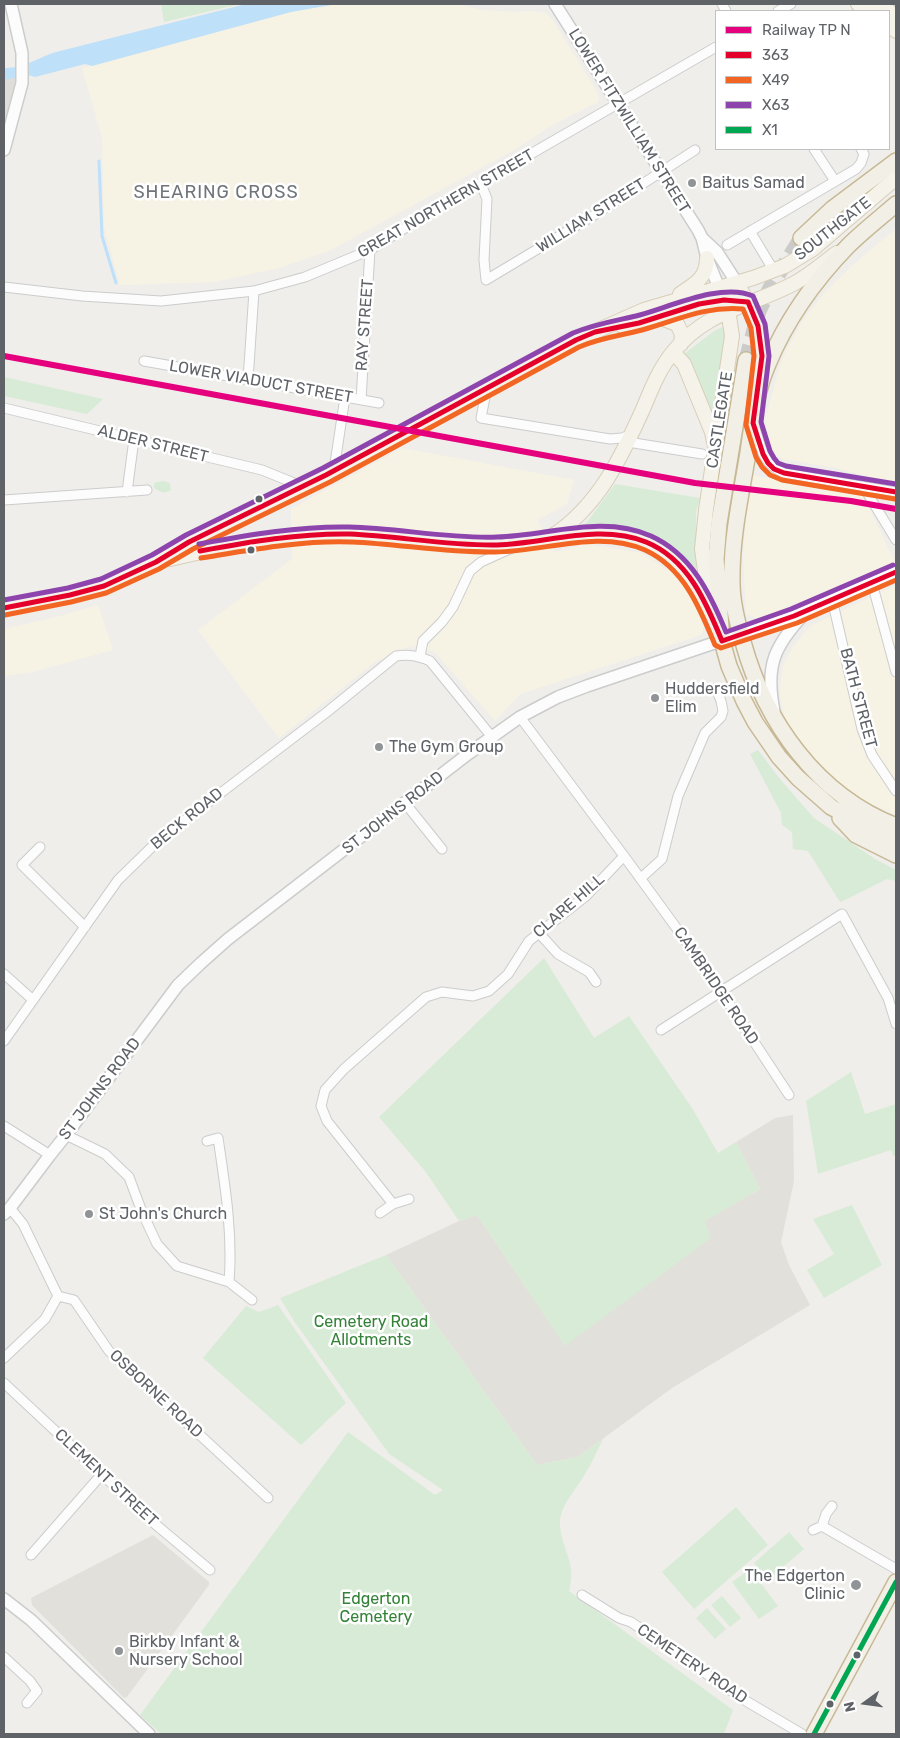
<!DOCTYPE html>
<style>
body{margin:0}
#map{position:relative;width:900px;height:1738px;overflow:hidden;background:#efeeea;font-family:Rubik,sans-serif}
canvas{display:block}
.frame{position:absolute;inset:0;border:5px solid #5f6368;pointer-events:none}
.legend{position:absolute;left:715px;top:10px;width:175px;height:140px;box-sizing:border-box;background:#fff;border:1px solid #bfc1c3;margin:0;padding:6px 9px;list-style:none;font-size:15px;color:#5f6368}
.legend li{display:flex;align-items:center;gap:10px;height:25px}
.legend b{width:25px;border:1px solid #bfc1c3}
.north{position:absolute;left:840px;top:1678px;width:50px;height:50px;-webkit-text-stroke:4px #fff;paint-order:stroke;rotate:256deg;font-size:14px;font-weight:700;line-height:20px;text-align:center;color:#5f6368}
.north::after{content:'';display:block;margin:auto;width:18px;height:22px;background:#5f6368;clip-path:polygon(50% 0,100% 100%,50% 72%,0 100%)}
</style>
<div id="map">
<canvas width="900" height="1738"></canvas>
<div class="frame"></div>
<ul class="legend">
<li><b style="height:6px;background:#e5007d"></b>Railway TP N</li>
<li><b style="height:6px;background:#e4002b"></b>363</li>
<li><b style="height:6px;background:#f26522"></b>X49</li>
<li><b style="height:6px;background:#8e44ad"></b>X63</li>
<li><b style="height:6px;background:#00a651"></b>X1</li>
</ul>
<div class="north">N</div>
</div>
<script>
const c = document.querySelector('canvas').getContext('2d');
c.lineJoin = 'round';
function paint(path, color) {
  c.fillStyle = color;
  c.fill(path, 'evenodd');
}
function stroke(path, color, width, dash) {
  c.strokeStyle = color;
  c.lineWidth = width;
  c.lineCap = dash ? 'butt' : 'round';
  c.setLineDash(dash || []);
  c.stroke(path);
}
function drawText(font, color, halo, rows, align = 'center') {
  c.font = font + ' Rubik,sans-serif';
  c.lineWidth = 5;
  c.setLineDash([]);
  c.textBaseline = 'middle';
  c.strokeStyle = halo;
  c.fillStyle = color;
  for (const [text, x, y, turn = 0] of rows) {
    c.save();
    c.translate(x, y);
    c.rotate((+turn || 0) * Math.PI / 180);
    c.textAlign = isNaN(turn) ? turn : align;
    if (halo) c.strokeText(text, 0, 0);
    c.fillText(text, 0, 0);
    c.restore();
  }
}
const commercial = new Path2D(`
 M337 4H460L481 10 514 12 529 11 546 13 552 19 596 90 599 98 598 102 556 123 514 150 331 250 279 268 214 282 120 285 104 227 102 137 82 68 291 12Z
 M896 229V482L870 477 837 468 783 459 774 454 771 448 765 420 780 366 786 351 803 320 826 291 854 264Z
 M402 448 574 480 567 504 537 520 555 552 587 544 641 553 675 575 699 603 706 622 701 635 520 694 495 721 435 652 410 646 375 662 279 738 198 630 292 559 291 509Z
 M751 475 864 496 895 563 758 619 746 614 743 554 748 491Z
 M896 585V815L865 801 841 786 811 758 792 734 784 716 780 696 781 679 783 665 793 647 810 626Z
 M98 605 113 650 32 672 4 676V629L60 616Z`);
const industrial = new Path2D(`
 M20 74 4 139V80Z`);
const education = new Path2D(`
 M793 1115 794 1181 781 1242 789 1265 810 1305 672 1388 578 1457 537 1465 386 1255 459 1221 477 1215 565 1345 704 1221 760 1189 736 1142 775 1118Z
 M153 1535 209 1582V1585L127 1697 124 1698 32 1605 31 1598Z`);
const green = new Path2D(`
 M161 4H240L164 22Z
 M725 326V339L711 417 689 359 684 354 714 331Z
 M4 377 103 399 87 414 4 396Z
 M163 481 170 483 171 490C165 494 160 492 154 488V483Z
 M615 484 700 498 696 512V570C663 534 629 522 582 529Z
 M758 750 780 779 814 818 875 859 896 870V881L887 879 841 902 838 899 808 851 793 849 792 832 782 825 781 813 750 754Z
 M544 958 594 1038 629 1016 692 1108 718 1153 736 1142 760 1189 705 1221 711 1238 565 1346 477 1215 459 1221 425 1171 379 1117Z
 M851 1072 865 1114 896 1104V1155L893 1156 891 1150 818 1174 806 1101Z
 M852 1205 882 1265 824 1298 807 1270 834 1254 813 1219Z
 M386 1255 537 1465 578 1457 603 1439C597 1451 592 1463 585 1474 577 1489 558 1507 560 1526 562 1550 577 1563 569 1591L733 1710 724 1734H161L140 1715 348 1432 435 1495 443 1490 389 1454 294 1321 280 1298Z
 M278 1305 346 1403 301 1445 203 1358 246 1306 259 1312Z
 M736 1507 768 1545 694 1609 662 1572Z
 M789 1532 804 1549 768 1580 754 1563Z
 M750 1569 778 1606 759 1619 732 1582Z
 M722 1596 741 1618 730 1627 711 1605Z
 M707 1608 726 1629 715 1639 696 1618Z`);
const water = new Path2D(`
 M246 4H337L291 12 92 66 85 64 35 77 28 75 4 80V68C23 69 39 57 56 52Z`);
const stream = new Path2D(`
 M99 161 102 236 116 283`);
const trunkTunnel = new Path2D(`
 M746 360 759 311 770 288 801 238`);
const minor = new Path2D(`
 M722 4 726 11
 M778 11 791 4
 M814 149 835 181
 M481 184 487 199 484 260 486 280 596 214 695 150
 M750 231 774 271
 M727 245 856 169 861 163 864 154 861 149
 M4 287 82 296 161 301 254 291 305 277 370 250 432 211 716 47
 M144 361 379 403
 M248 380 254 291
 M487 387 481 418 610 439 622 438 632 434
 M361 400 370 250
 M4 408 262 470 294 483 297 488
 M755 428C761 449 763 464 784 473L896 492
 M628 442 702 454
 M334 470 345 397
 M863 486 896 540
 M127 492 134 439
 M4 500 147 490
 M872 583 896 672
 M832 599 862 729 872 755 896 791
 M420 656 423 641 442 622 453 607 470 571 481 562 512 548
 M405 803 442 849
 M40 847 22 865 85 927
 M624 856 707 970 789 1095
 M641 878 662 859 678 796 705 733 721 717 723 711 721 701 716 688
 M539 933 558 954 589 972 596 982
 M4 974 33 1000
 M661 1030 842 914 888 998 896 1024
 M4 1041 118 880 159 840 327 712 396 656C409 654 418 656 430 661L492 737
 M4 1126 50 1155
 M66 1135 105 1154 129 1177 142 1212 157 1244 177 1266 229 1282 252 1300
 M207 1141 218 1138C225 1185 233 1234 229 1282
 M393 1204 409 1199
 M10 1208 23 1224 58 1296 74 1300 109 1351 268 1498
 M380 1213 393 1204 327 1121 321 1106 325 1090 344 1069 426 997 442 992 473 996 489 991 508 974 529 941 586 896 624 856 520 717
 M4 1358 45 1319 58 1296
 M4 1383 155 1524 210 1570
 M822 1526 896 1569
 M813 1530 822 1526 826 1514 832 1506
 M31 1555 102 1474
 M582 1595 619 1618 631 1622 746 1701 802 1734
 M4 1657 30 1681 37 1691 27 1703`);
const tertiary = new Path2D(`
 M555 4 698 230 702 238 707 258 719 288
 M4 150 22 83V53L11 4
 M702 238 717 252 737 283
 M774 711C765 666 774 646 805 613
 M4 1214 10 1208 50 1155 66 1135 178 985 201 963 228 939 468 754 520 717 558 697 587 686 794 616 896 572
 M4 1599 31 1620 149 1734`);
const primary = new Path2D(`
 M858 4 870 11
 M880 4 896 17
 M889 25 896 31
 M737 283C758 321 764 334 760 379
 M680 294C695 284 707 278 707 258
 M658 317 677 324 682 334 681 344
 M622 326C656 319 699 297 732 301
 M673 352 684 364 712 432 714 442
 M551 537C598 507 621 458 643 409 651 390 659 369 673 352 707 310 749 307 793 284 809 276 823 263 837 253
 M170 559C233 544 297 533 362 535 407 536 452 546 498 545 548 544 599 522 648 543 688 560 704 598 720 636
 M712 604 706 578 702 549 706 510 732 336 728 310 719 288
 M4 608 70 595 104 586 156 562 189 542 326 475 576 340 644 310 753 278 785 266 813 249 896 178`);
const trunk = new Path2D(`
 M896 204C880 218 863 231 848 246 815 280 786 321 768 364 755 394 752 427 747 459 740 500 731 541 732 583 732 603 737 622 743 642 765 722 817 795 896 826
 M801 238 832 209 896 161
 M746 360 719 523 716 559 722 641 729 666 744 701 755 722 779 757 798 778 831 807 896 842
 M840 818 856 835 896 855
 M814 1734 896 1582`);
const bus1 = new Path2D(`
 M200 551C249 542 300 533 350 534 399 536 448 546 497 545 546 544 598 523 646 542 688 559 706 602 722 641L794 616 896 572
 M4 608 70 595 104 586 156 562 189 542 326 475 576 340 595 332 639 323 699 304 724 300 748 302 758 326 762 356 753 423 763 454 768 463 774 469 784 473 896 492`);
const bus2 = new Path2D(`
 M201 558C250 550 302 540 352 542 400 544 447 553 495 552 544 552 598 529 645 550 684 568 700 608 715 645L721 648 797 623 896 580
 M5 615 71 602 106 593 159 569 193 549 330 482 579 347C602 337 620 336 642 330 678 320 704 306 743 309L751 328 754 356 746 425 756 457 762 467 770 475 782 480 895 499`);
const bus3 = new Path2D(`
 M199 544C248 535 299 526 349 527 399 528 448 539 497 537 547 536 602 514 651 536 691 554 710 593 726 632L791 609 893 565
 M4 600 68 588 101 579 152 555 186 535 323 468 573 333C595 324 614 321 636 316 668 308 721 282 753 296L765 324 769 356 761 422 770 451 774 458 778 463 786 466 896 484`);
const bus4 = new Path2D(`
 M814 1734 896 1582`);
const rail1 = new Path2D(`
 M4 356 695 483 851 501 896 509`);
const markers = [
 [692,183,5,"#919496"],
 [259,499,4.5,"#5f6368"],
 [251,550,4.5,"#5f6368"],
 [655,698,5,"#919496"],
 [379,747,5,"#919496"],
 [89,1214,5,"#919496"],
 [856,1585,6,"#919496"],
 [119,1651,5,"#919496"],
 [857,1655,4.5,"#5f6368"],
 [830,1704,4.5,"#5f6368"]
];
const streetNames = [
 ["LOWER FITZWILLIAM STREET",629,121,58],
 ["GREAT NORTHERN STREET",446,204,-30],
 ["WILLIAM STREET",591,216,-32],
 ["SOUTHGATE",833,229,-38],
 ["RAY STREET",365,325,-86],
 ["LOWER VIADUCT STREET",261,382,10],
 ["CASTLEGATE",720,420,-81],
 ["ALDER STREET",153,444,14],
 ["BATH STREET",858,698,75],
 ["ST JOHNS ROAD",393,813,-38],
 ["BECK ROAD",187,819,-39],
 ["CLARE HILL",569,906,-41],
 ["CAMBRIDGE ROAD",716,986,56],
 ["ST JOHNS ROAD",100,1089,-53],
 ["OSBORNE ROAD",156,1394,43],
 ["CLEMENT STREET",106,1478,43],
 ["CEMETERY ROAD",692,1664,34]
];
const poiNames = [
 ["Baitus Samad",702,183],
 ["Huddersfield",665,689],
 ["Elim",665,707],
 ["The Gym Group",389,747],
 ["St John's Church",99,1214],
 ["The Edgerton",845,1576,"right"],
 ["Clinic",845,1594,"right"],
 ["Birkby Infant &",129,1642],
 ["Nursery School",129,1660]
];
const parkNames = [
 ["Cemetery Road",371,1322],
 ["Allotments",371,1340],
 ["Edgerton",376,1599],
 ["Cemetery",376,1617]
];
const neighbourhoodNames = [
 ["SHEARING CROSS",216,193]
];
paint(commercial, '#f7f3e4');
paint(industrial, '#dfddda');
paint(education, '#e2e0da');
paint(green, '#d8ebd6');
paint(water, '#bfe0f9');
stroke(stream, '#bfe0f9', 3);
stroke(trunkTunnel, '#cbcbca', 15, [15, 8]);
stroke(minor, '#cbcccc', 11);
stroke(tertiary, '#cbcccc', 14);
stroke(primary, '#d7ceb8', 16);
stroke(trunk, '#c8b996', 18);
stroke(minor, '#fdfcfc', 9);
stroke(tertiary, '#fdfcfc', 11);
stroke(primary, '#f4f2e9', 14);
stroke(trunk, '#f2f0e6', 15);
stroke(bus1, '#e4002b', 5);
stroke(bus2, '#f26522', 5);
stroke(bus3, '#8e44ad', 5);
stroke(bus4, '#00a651', 5);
stroke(rail1, '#e5007d', 6);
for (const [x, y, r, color] of markers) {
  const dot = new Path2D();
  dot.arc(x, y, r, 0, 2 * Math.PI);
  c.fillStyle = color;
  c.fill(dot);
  stroke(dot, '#fff', 2);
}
drawText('16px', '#5f6368', '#fff', streetNames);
drawText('16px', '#5f6368', '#fff', poiNames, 'left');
drawText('16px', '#348238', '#fff', parkNames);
c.letterSpacing = '1px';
drawText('18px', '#70757a', '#fff', neighbourhoodNames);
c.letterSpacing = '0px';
</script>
